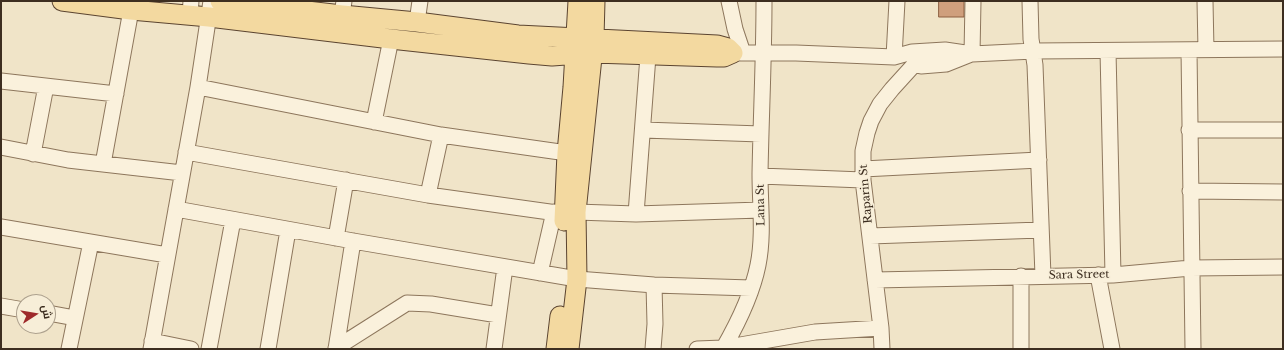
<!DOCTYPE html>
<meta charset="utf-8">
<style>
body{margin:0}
#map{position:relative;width:1284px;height:350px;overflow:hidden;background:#f0e4c8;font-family:"Libre Baskerville",Cairo,serif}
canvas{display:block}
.frame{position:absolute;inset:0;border:2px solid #3d2e20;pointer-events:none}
.north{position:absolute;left:16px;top:294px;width:40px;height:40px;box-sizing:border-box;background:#f7eed8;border:1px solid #ada18e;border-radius:50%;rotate:78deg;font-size:11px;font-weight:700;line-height:16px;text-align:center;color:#3d2e20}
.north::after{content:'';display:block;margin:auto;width:14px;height:18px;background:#9e2a2b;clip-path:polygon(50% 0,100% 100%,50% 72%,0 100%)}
</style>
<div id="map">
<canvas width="1284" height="350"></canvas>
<div class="frame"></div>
<div class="north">ش</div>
</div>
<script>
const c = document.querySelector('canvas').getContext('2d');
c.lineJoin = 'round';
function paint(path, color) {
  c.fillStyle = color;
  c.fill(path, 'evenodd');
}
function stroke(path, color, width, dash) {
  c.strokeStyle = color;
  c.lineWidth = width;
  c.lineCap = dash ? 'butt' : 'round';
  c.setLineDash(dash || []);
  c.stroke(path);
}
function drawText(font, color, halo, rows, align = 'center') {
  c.font = font + ' "Libre Baskerville",serif';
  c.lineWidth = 3;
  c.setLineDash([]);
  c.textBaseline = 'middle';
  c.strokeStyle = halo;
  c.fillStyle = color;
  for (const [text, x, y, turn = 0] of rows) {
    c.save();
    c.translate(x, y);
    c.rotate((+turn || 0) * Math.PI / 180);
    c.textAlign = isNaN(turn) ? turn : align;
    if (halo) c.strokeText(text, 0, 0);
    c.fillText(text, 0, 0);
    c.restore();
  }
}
const building = new Path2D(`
 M939 1H964V17H939Z`);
const minor = new Path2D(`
 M729 1 735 29 743 53
 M1030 1 1031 39 1035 65 1043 276
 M1205 1 1206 50
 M190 15 191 1
 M342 15 344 1
 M417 22 420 1
 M1189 50 1193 349
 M1108 51 1113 275
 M733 53H796L894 57 912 52 945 50 972 54 1034 51 1283 49
 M972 54 973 1
 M894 57 897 1
 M921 66 946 64 971 54
 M1 81 116 94
 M198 87 441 135 567 153
 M374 122 391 39
 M643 130 761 134
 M1189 130H1283
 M1 147 68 160 182 173
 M186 152 428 195 564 214
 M33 154 46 86
 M103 164 131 10
 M863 169 1039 160
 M760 176 863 180
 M1190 191 1283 192
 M428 195 441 135
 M176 209 353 241 577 279 654 285 751 288
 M576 212 636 214 761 210
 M636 214 648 56
 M1 227 167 255
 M870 236 1041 230
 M336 238 346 180
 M540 273 554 212
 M1098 275 1112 349
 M875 280 1113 275 1191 268 1283 267
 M1 306 24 310
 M48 313 75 318
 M152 341 191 349
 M336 348 407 303 431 304 498 315
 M69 349 91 242
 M151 349 198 87 211 1
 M209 349 233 220
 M268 349 288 230
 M336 349 353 241
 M494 349 505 267
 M653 349 655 324 654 285
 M697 349 723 348 815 332 881 328
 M723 349C738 323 752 295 758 265 764 235 760 205 760 174 761 117 764 59 764 1
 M882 349 881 328 863 180V151L867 133 871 121 880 104 892 89 912 67 941 52
 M1021 349V276`);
const major = new Path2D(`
 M62 1 131 10 209 17 391 39 529 54 552 56 593 53 717 57H724L733 53 728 48 717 45 518 35 417 22 342 15 220 1
 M564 221 567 153 573 87 578 1
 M556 349 560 316
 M569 349 577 279 576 212 594 38 595 1`);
const streetNames = [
 ["Raparin St",866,194,-95],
 ["Lana St",761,205,-91],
 ["Sara Street",1079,275,-1]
];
paint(building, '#cf9f7d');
stroke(building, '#8d5f41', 1);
stroke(minor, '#8d765c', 17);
stroke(major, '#5b4430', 21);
stroke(minor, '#faf1dc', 15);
stroke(major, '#f3d9a0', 19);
drawText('11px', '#3d2e20', '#f7eed8', streetNames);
</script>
